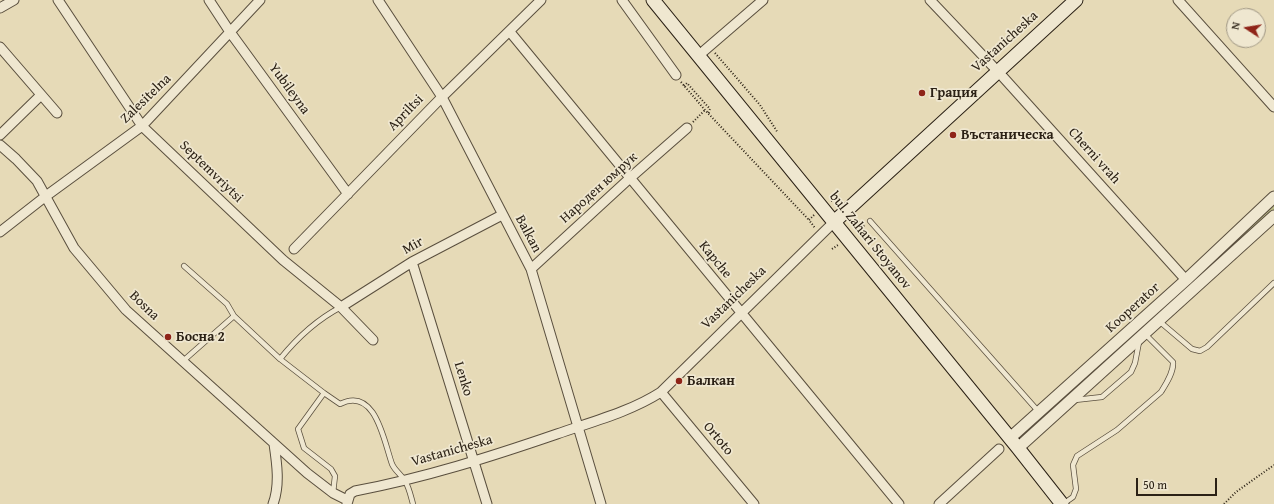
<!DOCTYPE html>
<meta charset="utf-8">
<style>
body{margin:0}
#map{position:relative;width:1274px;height:504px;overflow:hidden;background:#e6dab7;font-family:"Gentium Book Plus",serif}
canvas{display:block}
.north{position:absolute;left:1226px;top:8px;width:40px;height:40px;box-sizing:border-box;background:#efe7d0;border:1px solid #a19885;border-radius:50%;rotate:282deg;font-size:11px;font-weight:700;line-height:16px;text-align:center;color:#2b2115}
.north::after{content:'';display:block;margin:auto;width:14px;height:18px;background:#8f2418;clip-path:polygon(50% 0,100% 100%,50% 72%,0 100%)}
.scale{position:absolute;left:1136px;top:478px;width:81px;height:18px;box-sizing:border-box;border:2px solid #2b2115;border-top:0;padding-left:5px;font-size:12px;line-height:14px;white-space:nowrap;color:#2b2115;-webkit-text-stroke:3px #efe7d0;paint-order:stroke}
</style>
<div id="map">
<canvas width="1274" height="504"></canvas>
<div class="north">N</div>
<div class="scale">50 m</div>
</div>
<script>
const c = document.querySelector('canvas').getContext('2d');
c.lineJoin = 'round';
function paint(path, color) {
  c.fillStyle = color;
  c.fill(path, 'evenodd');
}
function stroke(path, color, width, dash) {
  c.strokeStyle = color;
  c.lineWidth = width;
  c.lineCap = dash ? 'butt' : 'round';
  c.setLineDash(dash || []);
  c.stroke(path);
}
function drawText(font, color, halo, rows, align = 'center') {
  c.font = font + ' "Gentium Book Plus",serif';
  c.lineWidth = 3.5;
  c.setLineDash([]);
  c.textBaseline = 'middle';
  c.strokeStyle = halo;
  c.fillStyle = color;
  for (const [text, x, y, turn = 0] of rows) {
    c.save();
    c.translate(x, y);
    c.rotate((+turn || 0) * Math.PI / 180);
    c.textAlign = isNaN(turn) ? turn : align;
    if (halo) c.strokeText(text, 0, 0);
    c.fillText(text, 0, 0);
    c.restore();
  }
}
const green = new Path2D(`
 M1274 205V210L1036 425H1033V423Z`);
const path = new Path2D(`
 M715 53 760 105 778 133
 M681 82 705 110 809 220
 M684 86 687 83 710 109 708 114
 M693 122 705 110
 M831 201 841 199
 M814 215 809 220 815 228
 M855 217 862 227
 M856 231 865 225
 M832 249 838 245
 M1224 504 1236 492 1274 465`);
const service = new Path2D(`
 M870 221 1038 411
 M184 266 227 304 234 316 280 359
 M1159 321 1192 349 1200 351 1207 347 1274 283
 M183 361 234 316
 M324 393 280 359C297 338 316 320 341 307
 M1075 400 1102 397 1131 372 1135 363 1139 342
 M333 493 335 476 331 469 304 448 298 429 324 393 340 404C376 386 384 442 392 464 395 471 401 474 405 481 409 487 411 497 413 504
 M1063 504 1073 497 1076 489 1073 465 1077 456 1117 430 1161 392C1166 384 1174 372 1173 362L1145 334`);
const minor = new Path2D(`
 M58 0 142 126 283 260 341 307 373 340
 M209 0 230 32 348 194
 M378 0 442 97 531 269 601 504
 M622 0 676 75
 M930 0 1003 77 1186 280
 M1178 0 1274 107
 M0 8 14 0
 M510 32 899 504
 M0 47 57 113
 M698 56 763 0
 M0 135 41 95
 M0 145 16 159 37 181 74 248 126 310 307 473 333 493 347 500
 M0 232 46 196 142 126 260 0
 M294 249 442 97 541 0
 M412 262 487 504
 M531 269 630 178 687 128
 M341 307 412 262 502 215
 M661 392 754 504
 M273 504C280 485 277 464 274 444
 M347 504 350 494 355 491C424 478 490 457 557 434 591 422 630 412 661 392L834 222
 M939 504 999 449`);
const tertiary = new Path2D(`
 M1010 438 1186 280 1274 197
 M1018 448 1274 216`);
const secondary = new Path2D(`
 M653 0 1018 448 1062 504
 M834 222 1076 0`);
const markers = [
 [922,93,4,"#8f2418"],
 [953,135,4,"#8f2418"],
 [168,337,4,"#8f2418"],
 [679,381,4,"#8f2418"]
];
const streetNames = [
 ["Vastanicheska",1005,42,-42],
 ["Yubileyna",289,89,54],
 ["Zalesitelna",146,99,-44],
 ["Apriltsi",406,113,-46],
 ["Cherni vrah",1094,156,48],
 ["Septemvriytsi",211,172,44],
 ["Народен юмрук",599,188,-42],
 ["Balkan",528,234,62],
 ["bul. Zahari Stoyanov",870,241,51],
 ["Mir",413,246,-29],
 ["Kapche",715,260,51],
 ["Vastanicheska",734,298,-44],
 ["Bosna",144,306,44],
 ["Kooperator",1133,308,-42],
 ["Lenko",463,379,73],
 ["Ortoto",718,439,50],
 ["Vastanicheska",452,451,-16]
];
const poiNames = [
 ["Грация",930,93],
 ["Въстаническа",961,135],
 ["Босна 2",176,337],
 ["Балкан",687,381]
];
paint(green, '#bcbd8a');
stroke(service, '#5a4f3e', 6);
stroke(minor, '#5a4f3e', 11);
stroke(tertiary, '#5a4f3e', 13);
stroke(secondary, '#2b2115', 15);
stroke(path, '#2b2115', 2, [1, 2]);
stroke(service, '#efe7d0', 4.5);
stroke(minor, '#efe7d0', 9);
stroke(tertiary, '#efe7d0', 11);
stroke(secondary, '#efe7d0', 13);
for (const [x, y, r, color] of markers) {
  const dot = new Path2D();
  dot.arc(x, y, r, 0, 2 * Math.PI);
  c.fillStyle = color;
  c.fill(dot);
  stroke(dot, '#efe7d0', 1.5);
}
drawText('14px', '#2b2115', '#efe7d0', streetNames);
drawText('bold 14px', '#2b2115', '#efe7d0', poiNames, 'left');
</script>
